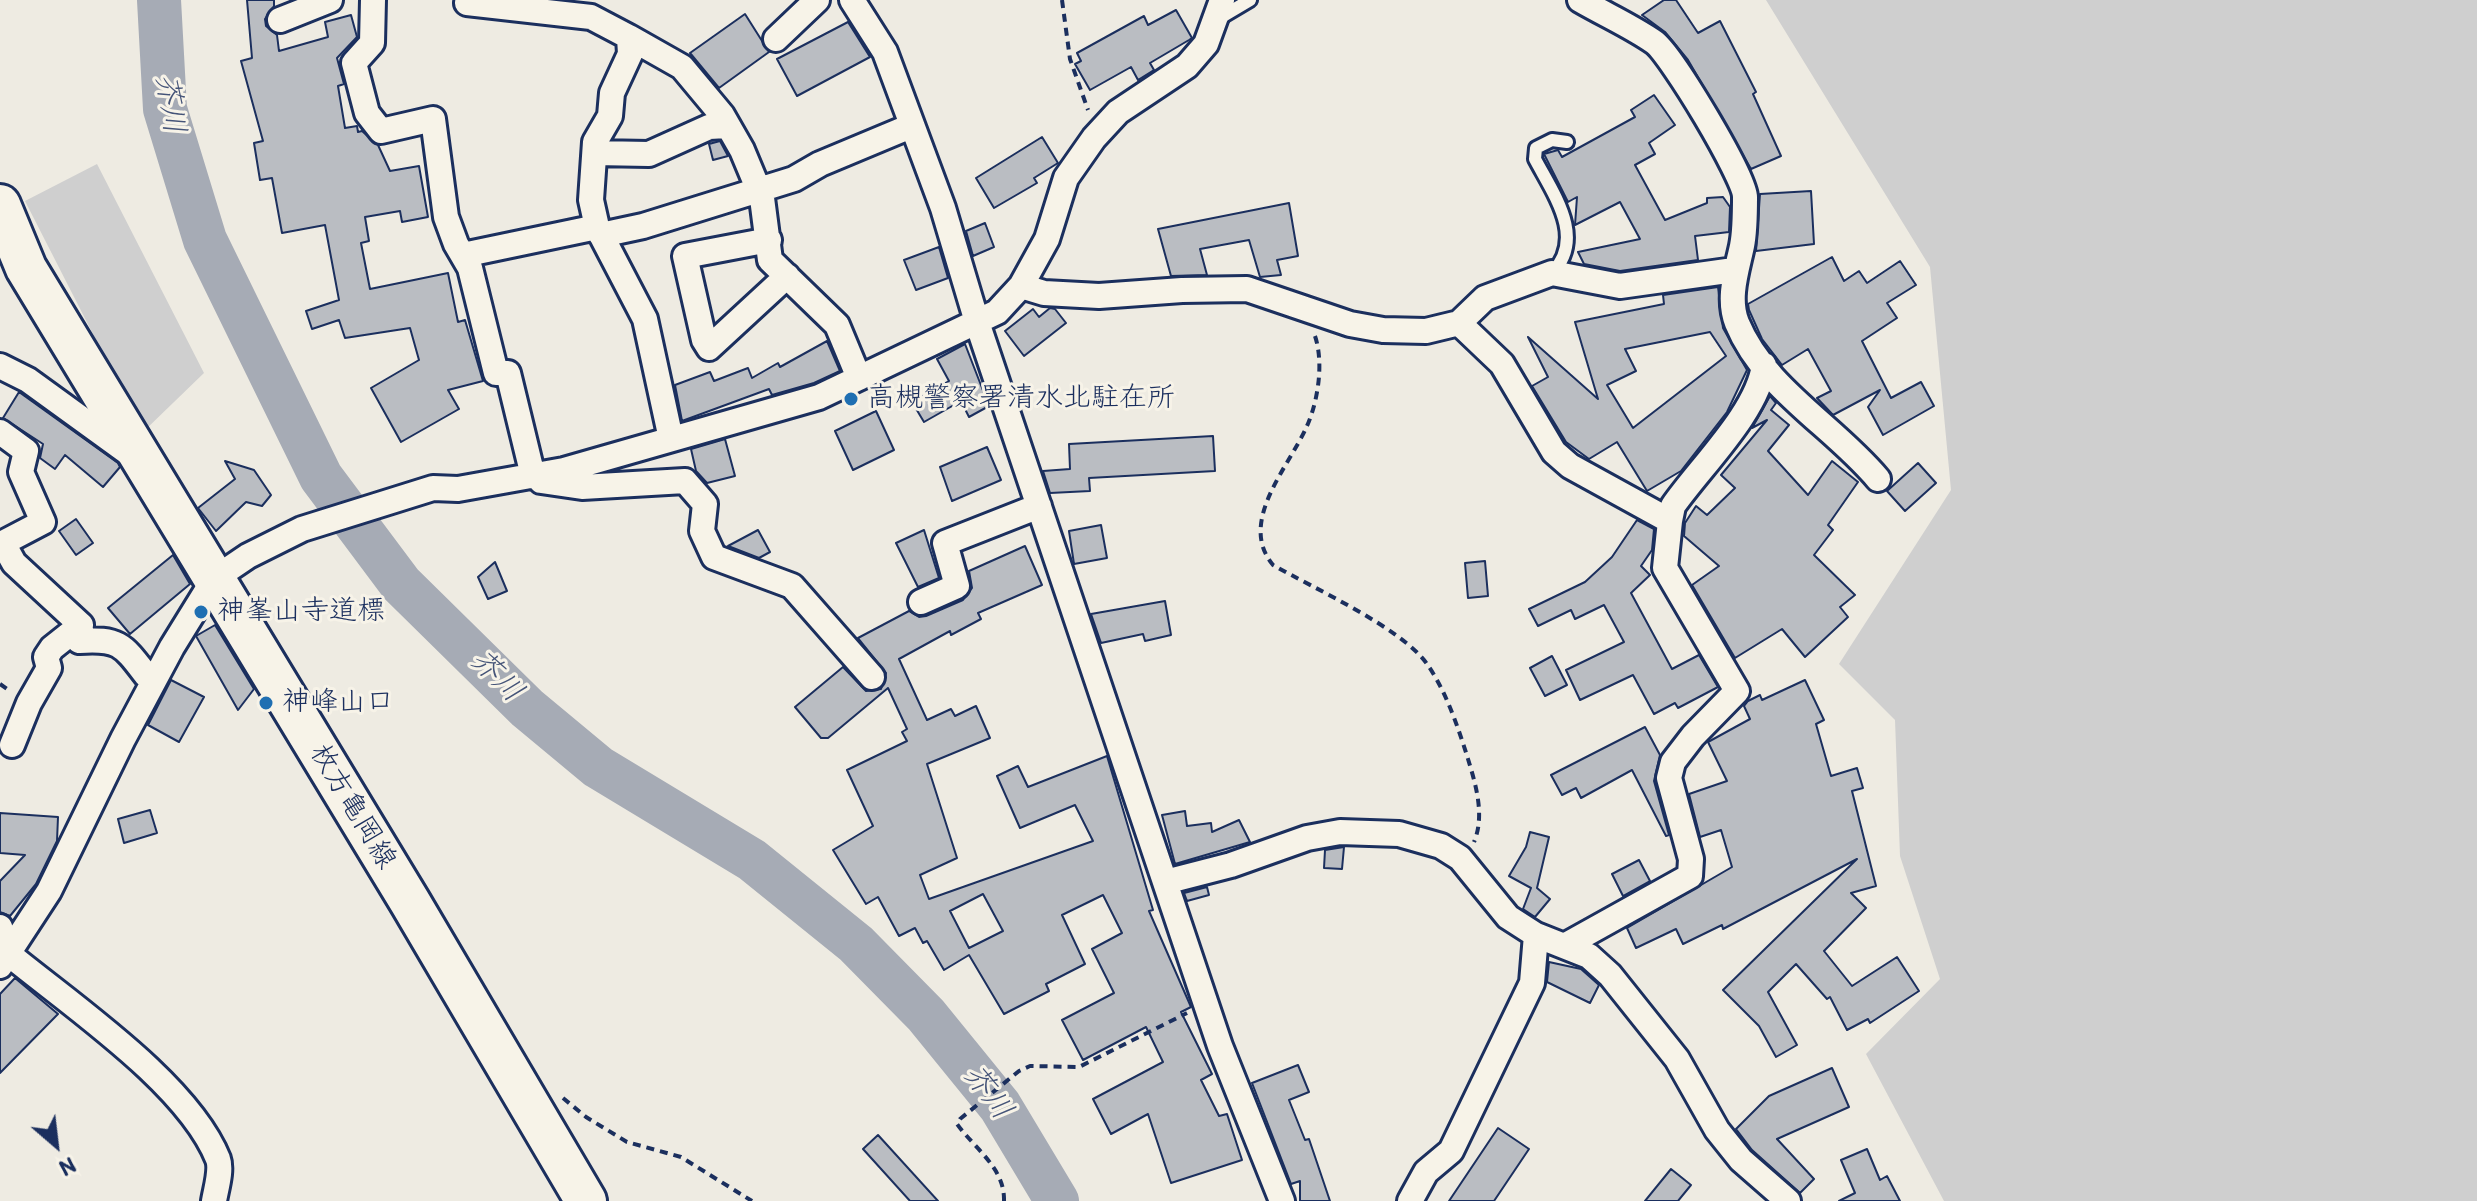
<!DOCTYPE html>
<meta charset="utf-8">
<style>
body{margin:0}
#map{position:relative;width:2477px;height:1201px;overflow:hidden;background:#eeebe2;font-family:Itim,sans-serif}
canvas{display:block}
.north{position:absolute;left:16px;top:1105px;width:80px;height:80px;-webkit-text-stroke:6px #f7f3e8;paint-order:stroke;rotate:152deg;font-size:22px;font-weight:700;line-height:32px;text-align:center;color:#1b2f5e}
.north::after{content:'';display:block;margin:auto;width:28px;height:36px;background:#1b2f5e;clip-path:polygon(50% 0,100% 100%,50% 72%,0 100%)}
</style>
<div id="map">
<canvas width="2477" height="1201"></canvas>
<div class="north">N</div>
</div>
<script>
const c = document.querySelector('canvas').getContext('2d');
c.lineJoin = 'round';
function paint(path, color) {
  c.fillStyle = color;
  c.fill(path, 'evenodd');
}
function stroke(path, color, width, dash) {
  c.strokeStyle = color;
  c.lineWidth = width;
  c.lineCap = dash ? 'butt' : 'round';
  c.setLineDash(dash || []);
  c.stroke(path);
}
function drawText(font, color, halo, rows, align = 'center') {
  c.font = font + ' Itim,"Klee One",sans-serif';
  c.lineWidth = 6;
  c.setLineDash([]);
  c.textBaseline = 'middle';
  c.strokeStyle = halo;
  c.fillStyle = color;
  for (const [text, x, y, turn = 0] of rows) {
    c.save();
    c.translate(x, y);
    c.rotate((+turn || 0) * Math.PI / 180);
    c.textAlign = isNaN(turn) ? turn : align;
    if (halo) c.strokeText(text, 0, 0);
    c.fillText(text, 0, 0);
    c.restore();
  }
}
const green = new Path2D(`
 M1766 0H2477V1201H1944L1866 1054 1940 979 1900 856 1895 720 1839 664 1951 490 1930 267Z
 M97 164 204 373 143 432 25 201Z`);
const river = new Path2D(`
 M159 0 165 109 205 240 321 477 401 584 527 708 598 767 752 860 856 944 926 1015 1000 1106 1057 1201`);
const building = new Path2D(`
 M247 0H274V6L265 19 266 26 277 35 279 51 328 37 325 22 351 15 357 37 337 58 344 84 338 86 345 128 357 126 358 132 362 131 378 145 390 171 419 166 428 217 402 222 400 211 365 217 369 241 361 243 370 289 448 273 458 322 465 320 483 381 448 390 459 409 401 442 371 388 419 360 410 328 345 338 339 320 312 329 306 311 339 300 325 225 282 233 272 178 260 180 254 143 263 141 241 61 252 58Z
 M1664 0H1676L1698 33 1720 21 1756 92 1753 94 1781 156 1751 169 1688 60 1665 32 1642 15Z
 M1176 10 1192 38 1189 40 1150 63 1154 70 1138 80 1131 67 1090 90 1075 64 1081 61 1077 53 1144 16 1148 25Z
 M745 14 769 52 719 88 690 53Z
 M848 22 870 57 797 96 777 59Z
 M1654 95 1675 125 1649 143 1655 154 1635 165 1665 220 1707 203V198L1723 197 1730 207 1729 232 1695 236 1698 260 1620 271 1584 264 1578 252 1640 239 1620 202 1575 225 1577 197 1568 202 1544 154 1558 150 1562 157 1635 117 1631 110Z
 M1042 137 1058 163 1034 178 1037 183 994 208 976 178Z
 M720 141 728 156 713 160 709 144Z
 M1811 191 1814 244 1756 251 1760 194Z
 M1289 203 1298 256 1277 260 1281 275 1260 277 1249 240 1200 249 1207 275 1171 276 1158 229Z
 M985 223 994 247 973 256 966 231Z
 M939 247 948 278 916 290 904 260Z
 M1832 257 1844 281 1859 271 1867 283 1900 261 1916 285 1887 303 1897 318 1862 341 1891 398 1921 382 1934 406 1883 435 1868 407 1880 390 1833 415 1817 398 1831 391 1808 349 1782 365 1762 339 1749 310 1748 304Z
 M1718 287 1723 328 1747 370 1727 412 1681 471 1647 491 1617 442 1589 459 1566 442 1532 386 1548 377 1528 337 1598 399 1575 322 1664 304 1663 295ZM1710 332 1726 356 1633 428 1607 385 1636 371 1625 349Z
 M1050 308 1055 309 1066 323 1024 356 1005 331 1033 309 1039 317Z
 M827 341 840 371 814 383 772 395 769 389 682 421 675 385 710 372 714 381 748 368 752 378 778 363 780 367Z
 M965 344 989 406 969 417 961 401 924 422 912 402 949 381 937 359Z
 M19 392 118 463 120 467 103 487 65 455 55 469 40 458 43 444 3 418Z
 M1770 396 1776 403 1771 410 1789 425 1768 451 1808 495 1832 461 1858 482 1828 525 1833 530 1814 555 1855 595 1840 607 1848 617 1805 657 1782 629 1735 658 1692 585 1719 566 1684 536 1685 523 1696 506 1707 515 1735 488 1721 475 1767 420 1752 428Z
 M876 411 894 450 853 470 835 431Z
 M1213 436 1215 471 1089 478 1090 491 1050 493 1043 471 1070 469 1069 444Z
 M725 439 735 476 707 483 696 471 691 449Z
 M987 447 1001 480 952 501 940 467Z
 M225 461 254 470 271 495 262 506 246 502 216 531 198 508 235 479Z
 M1918 463 1936 483 1905 511 1887 491Z
 M76 519 93 543 76 555 59 531Z
 M1637 520 1654 529 1652 550 1641 566 1650 575 1631 593 1672 669 1699 655 1718 687 1678 708 1675 703 1654 714 1633 675 1580 700 1566 670 1624 642 1604 605 1575 619 1571 610 1538 626 1529 609 1585 582 1612 557Z
 M1101 525 1107 558 1074 564 1069 531Z
 M758 530 770 552 759 558 728 546Z
 M924 530 939 578 918 587 896 543Z
 M1025 546 1042 585 978 613 981 619 951 635 950 631 899 659 927 720 951 709 955 716 976 706 990 738 927 764 957 858 920 875 929 899 1093 841 1075 805 1020 828 997 776 1018 766 1028 787 1107 756 1153 910 1149 911 1191 1007 1181 1012 1212 1074 1201 1080 1219 1116 1227 1114 1242 1160 1171 1183 1148 1114 1111 1134 1093 1099 1163 1062 1146 1027 1083 1060 1062 1020 1114 993 1092 949 1122 933 1103 895 1062 915 1085 964 1046 984 1049 991 1004 1014 969 955 944 970 927 941 923 943 915 928 899 936 878 897 866 904 833 850 873 826 847 770 907 741 902 732 907 729 888 688 828 738H821L795 707 843 667 866 691 881 689 886 673 858 638 909 611 919 617 926 616 963 600 972 588 969 571ZM983 894 1003 931 969 948 950 911Z
 M173 555 190 584 130 634 108 608Z
 M1485 561 1488 596 1468 598 1465 563Z
 M495 562 507 591 488 599 478 577Z
 M1165 601 1171 635 1145 641 1143 634 1101 643 1091 614Z
 M215 625 254 689 238 710 196 636Z
 M1552 656 1567 685 1545 696 1530 668Z
 M171 680 204 697 179 742 148 725Z
 M1805 680 1824 720 1816 724 1831 776 1857 768 1863 788 1852 791 1876 886 1851 893 1866 908 1824 951 1852 986 1897 957 1919 991 1870 1023 1868 1019 1847 1030 1830 997 1827 999 1796 964 1768 992 1797 1045 1776 1057 1759 1026 1723 990 1857 859 1723 929 1722 925 1683 944 1676 929 1636 948 1627 928 1732 867 1721 830 1700 837 1689 794 1727 781 1708 742 1750 719 1744 706 1748 701 1760 695 1762 700Z
 M1645 727 1660 755 1654 781 1669 835 1666 836 1632 770 1581 798 1576 788 1562 795 1551 775Z
 M150 810 157 833 124 843 118 819Z
 M1185 811 1187 826 1211 823 1212 832 1239 820 1250 842 1175 864 1162 815Z
 M0 813 58 817 57 841 36 884 10 916 0 912V881L25 855 0 853Z
 M1530 832 1549 837 1537 888 1550 899 1535 917 1523 909 1531 888 1509 876 1526 847Z
 M1344 847 1342 869 1324 868 1325 850Z
 M1639 860 1650 881 1623 896 1612 874Z
 M1207 887 1209 895 1187 901 1184 893Z
 M1549 962 1581 969 1599 985 1590 1003 1547 982Z
 M15 978 58 1014 0 1073V994Z
 M1298 1065 1309 1092 1289 1100 1305 1140 1309 1139 1330 1201H1300V1181L1291 1184 1252 1083Z
 M1832 1068 1849 1107 1777 1139 1814 1179 1800 1193 1752 1150 1736 1129 1769 1096Z
 M1498 1128 1529 1149 1494 1201H1449Z
 M878 1135 938 1201H910L863 1149Z
 M1867 1149 1880 1180 1887 1176 1900 1201H1839L1855 1193 1841 1160Z
 M1671 1169 1691 1185 1678 1201H1645Z`);
const path = new Path2D(`
 M1062 0 1070 59 1088 110
 M1315 336C1324 363 1318 401 1307 426 1289 467 1237 522 1273 565 1313 588 1402 628 1427 664 1446 691 1458 727 1468 759 1476 785 1485 816 1474 842
 M0 684 10 691
 M563 1098 586 1117 627 1142 681 1157 752 1201
 M1004 1201C1005 1168 975 1149 957 1124L960 1119 1019 1071 1030 1066 1079 1067 1187 1013`);
const service = new Path2D(`
 M1218 19 1250 0
 M1552 273C1586 238 1554 195 1535 159L1536 148 1552 140 1567 142`);
const minor = new Path2D(`
 M373 0 372 43 354 63 367 113 381 131 433 119 446 217 456 244 470 268 496 373H508L533 476
 M852 0 885 52 943 208 977 322 1220 1046 1282 1201
 M1580 0C1604 14 1631 26 1654 42 1671 54 1745 177 1745 197 1745 213 1745 231 1742 246 1737 270 1727 298 1737 323 1764 389 1834 426 1878 479
 M467 3 591 17 629 37
 M280 20 330 0
 M776 39 817 0
 M595 153 649 154 709 127 727 126
 M601 235 643 226 794 179 820 164 911 126
 M769 240 685 256 704 340 709 348 787 276
 M463 255 597 227
 M1021 286 1044 293 1099 296 1182 290 1247 289 1350 324 1383 330 1426 331 1459 323 1485 298 1552 273 1620 286 1734 270
 M1459 323 1502 364 1554 452 1570 466 1670 521 1665 568 1737 691 1693 736 1673 762 1669 778 1691 859 1690 876 1566 945
 M0 366 28 380 130 454
 M0 432 26 451 21 472 43 522 3 543 14 563 81 625 79 641C119 638 123 645 146 675
 M671 439 645 319 597 227 591 200 595 142 610 116 612 93 630 54 629 37 682 67 722 115 742 150 762 198 770 260 837 325 859 378
 M541 481 582 487 685 481 705 504 702 531 714 557 792 586 872 677
 M1670 521 1673 506C1700 467 1758 412 1764 365
 M921 602 957 586 945 543 1039 506
 M12 745 29 703 49 668 46 657 52 648 81 625
 M1165 882 1231 865 1307 838 1340 832 1399 834 1441 846 1460 858 1508 917 1536 935 1589 956 1610 975 1677 1059 1717 1130 1741 1160 1788 1201
 M0 927 10 955C72 1006 188 1084 218 1159 222 1170 216 1189 214 1201
 M0 966 49 891 123 739 172 647 214 579 248 556 302 529 433 488 458 489 564 470 819 397 997 312 1021 286 1047 239 1066 178 1094 138 1118 112 1187 66 1206 44 1222 0
 M1410 1201 1426 1172 1451 1151 1532 983 1536 935`);
const primary = new Path2D(`
 M0 205 26 268 410 902 586 1201`);
const markers = [
 [851,399,8,"#1f6fb2"],
 [201,612,8,"#1f6fb2"],
 [266,703,8,"#1f6fb2"]
];
const poiNames = [
 ["高槻警察署清水北駐在所",867,399],
 ["神峯山寺道標",217,612],
 ["神峰山口",282,703]
];
const streetNames = [
 ["枚方亀岡線",352,807,59]
];
const waterNames = [
 ["芥川",169,104,81],
 ["芥川",496,677,45],
 ["芥川",987,1093,53]
];
paint(green, '#cfcfcf');
stroke(river, '#a6abb5', 44);
paint(building, '#babdc2');
stroke(building, '#1b2f5e', 2);
stroke(service, '#1b2f5e', 18);
stroke(minor, '#1b2f5e', 30);
stroke(primary, '#1b2f5e', 46);
stroke(path, '#1b2f5e', 4, [8, 6]);
stroke(service, '#f7f3e8', 12);
stroke(minor, '#f7f3e8', 24);
stroke(primary, '#f7f3e8', 40);
for (const [x, y, r, color] of markers) {
  const dot = new Path2D();
  dot.arc(x, y, r, 0, 2 * Math.PI);
  c.fillStyle = color;
  c.fill(dot);
  stroke(dot, '#f7f3e8', 3);
}
drawText('28px', '#1b2f5e', '#f7f3e8', poiNames, 'left');
drawText('28px', '#1b2f5e', '#f7f3e8', streetNames);
drawText('italic 30px', '#455478', '#f7f3e8', waterNames);
</script>
